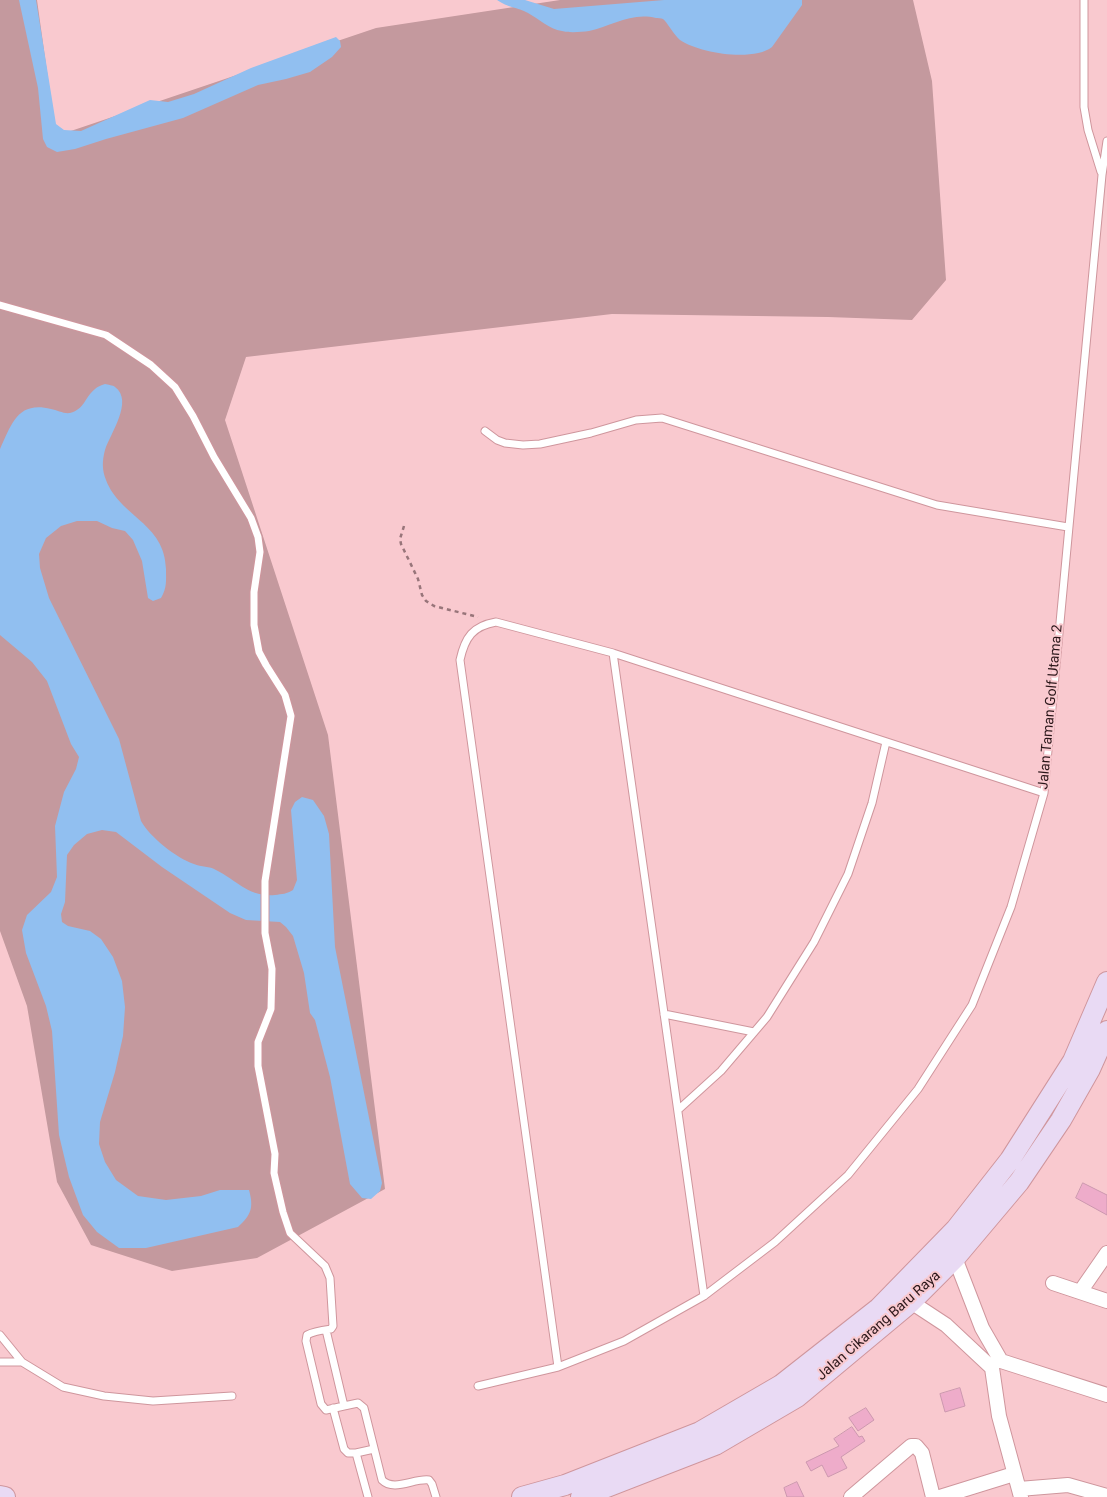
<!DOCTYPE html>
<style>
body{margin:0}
canvas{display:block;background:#f9c9cf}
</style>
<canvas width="1107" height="1497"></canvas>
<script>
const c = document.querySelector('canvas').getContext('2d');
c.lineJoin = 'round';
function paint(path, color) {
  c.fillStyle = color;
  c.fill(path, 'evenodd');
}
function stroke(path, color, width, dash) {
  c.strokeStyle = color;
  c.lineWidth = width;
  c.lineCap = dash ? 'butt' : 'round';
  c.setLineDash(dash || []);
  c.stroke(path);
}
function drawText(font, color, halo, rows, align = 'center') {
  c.font = font + ' Roboto,sans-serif';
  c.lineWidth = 4;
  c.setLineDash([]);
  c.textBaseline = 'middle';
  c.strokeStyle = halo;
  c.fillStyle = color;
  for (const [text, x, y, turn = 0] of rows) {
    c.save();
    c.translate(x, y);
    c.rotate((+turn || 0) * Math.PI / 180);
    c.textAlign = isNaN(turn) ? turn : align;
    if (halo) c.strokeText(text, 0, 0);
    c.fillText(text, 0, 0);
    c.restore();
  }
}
const green = new Path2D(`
 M0 0H37L56 136 376 28 560 0H913L932 81 946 280 912 320 828 317 612 314 246 357 225 420 328 735 385 1189 257 1258 172 1271 91 1245 57 1182 27 1006 0 931Z`);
const water = new Path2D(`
 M19 0H36L56 124 64 130 81 131 150 100 168 102 194 94 251 68 336 37 340 41 341 47 332 57 310 72 286 79 258 85 183 118 106 139 75 149 57 152 47 147 43 139 38 88Z
 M497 0H525L554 9 664 0H802V5L772 47C753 62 699 53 680 40 674 35 667 22 663 19 661 18 658 18 656 18 631 12 612 26 589 31 581 32 569 33 562 31 549 29 539 19 528 13 517 7 508 8 497 0Z
 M105 384C108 385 113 385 115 387 134 401 110 434 105 450 102 461 102 470 106 480 120 517 165 523 166 569 166 582 167 587 161 598L153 601 148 598 142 561 133 540 125 531 112 528 97 521H77L61 526 46 538 39 554 40 568 49 598 119 739 141 821C150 837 176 858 194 864 201 867 210 866 216 870 238 881 248 897 275 895 282 894 287 894 293 890L297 880 291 810 295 802 302 797 313 800 324 816 329 834 335 947 382 1183 380 1191 371 1199 362 1198 350 1184 330 1077 315 1020 310 1013 304 973 293 936 286 927 280 922 246 920 230 913 162 867 116 832 102 830 87 834 74 845 67 855 65 902 61 914 62 922 68 926 90 931 101 939 113 957 122 981 125 1007 123 1036 115 1072 100 1122 99 1144 105 1162 116 1180 138 1196 166 1200 201 1196 220 1190H249C254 1208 251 1215 238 1227L146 1248H119L97 1232 83 1215 69 1177 59 1135 52 1031 46 1006 26 953 22 930 27 915 51 892 57 877 55 826 64 792 76 769 79 757 71 744 47 681 32 662 0 635V449C12 423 18 401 51 409 57 410 64 414 70 413 85 409 84 398 95 389 97 387 101 385 105 384Z`);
const building = new Path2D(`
 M1083 1183 1107 1195V1215L1076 1198Z
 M960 1388 965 1406 945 1412 940 1394Z
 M866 1408 874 1420 858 1431 849 1418Z
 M852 1427 859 1437 862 1436 865 1441 841 1457 847 1468 828 1477 822 1465 811 1471 806 1462 839 1446 834 1439Z
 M797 1482 804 1497H787L784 1488Z`);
const path = new Path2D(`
 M404 526 400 539 401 544 418 579 422 595 426 601 434 606 478 617`);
const service = new Path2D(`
 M1084 0V107L1088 130 1101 172
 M0 305 106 335 151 365 175 387 193 416 214 457 251 518 258 537 260 552 254 592V625L259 652 266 665 285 695 291 716 265 881V933L272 969 271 1009 258 1042V1066L275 1154 274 1173 283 1212 290 1233 325 1266 330 1278 333 1326 331 1329C323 1330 314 1331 307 1335L306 1341 321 1404 326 1410 344 1406 326 1330
 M485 431 497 440 505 443 523 445 540 444 591 433 636 420 662 418 937 505 1068 527
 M613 653 704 1296
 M664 1014 754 1032
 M678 1110 721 1071 767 1017 814 942 848 874 872 803 886 742
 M0 1335 22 1362 63 1387 104 1396 153 1401 232 1396
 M0 1362H22
 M558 1367 460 660C465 637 473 626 496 622L613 653 1044 793
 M478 1386 558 1367 624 1341 704 1296 775 1242 848 1175 918 1089 972 1005 1011 907 1044 793 1102 175 1107 141
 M344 1406 358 1403 364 1408 382 1480C394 1492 414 1478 429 1480L432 1484 436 1497
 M333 1408 344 1449 348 1453H356L368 1497
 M356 1453 374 1449`);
const minor = new Path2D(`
 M955 1258 982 1328 1001 1361
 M1053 1283 1107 1301
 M1080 1292 1107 1253
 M911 1302 946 1325 992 1368
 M1001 1361 1107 1395
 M992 1368 999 1416 1021 1497
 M1019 1489 1068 1485 1107 1496
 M851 1497 911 1446H916L922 1453 933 1497
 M940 1497 1014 1474`);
const secondary = new Path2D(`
 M0 1496 5 1497
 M522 1497 565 1485 700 1432 781 1385 879 1308 956 1229 1010 1160 1073 1061 1107 982
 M581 1497 715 1445 797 1397 911 1302 955 1258 1019 1182 1061 1120 1090 1069 1107 1031`);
const streetNames = [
 ["Jalan Taman Golf Utama 2",1051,707,-85],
 ["Jalan Cikarang Baru Raya",879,1326,-41]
];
paint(green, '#c4999e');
paint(water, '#91bff0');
paint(building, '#eeacca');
stroke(building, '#cc98af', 1);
stroke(service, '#cf969d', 9);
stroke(minor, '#cf969d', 16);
stroke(secondary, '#cf969d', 22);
stroke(path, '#98757a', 2.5, [4, 4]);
stroke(service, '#fff', 7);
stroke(minor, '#fff', 14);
stroke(secondary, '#e9daf4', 20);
drawText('14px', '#2a1619', '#f9c9cf', streetNames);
</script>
